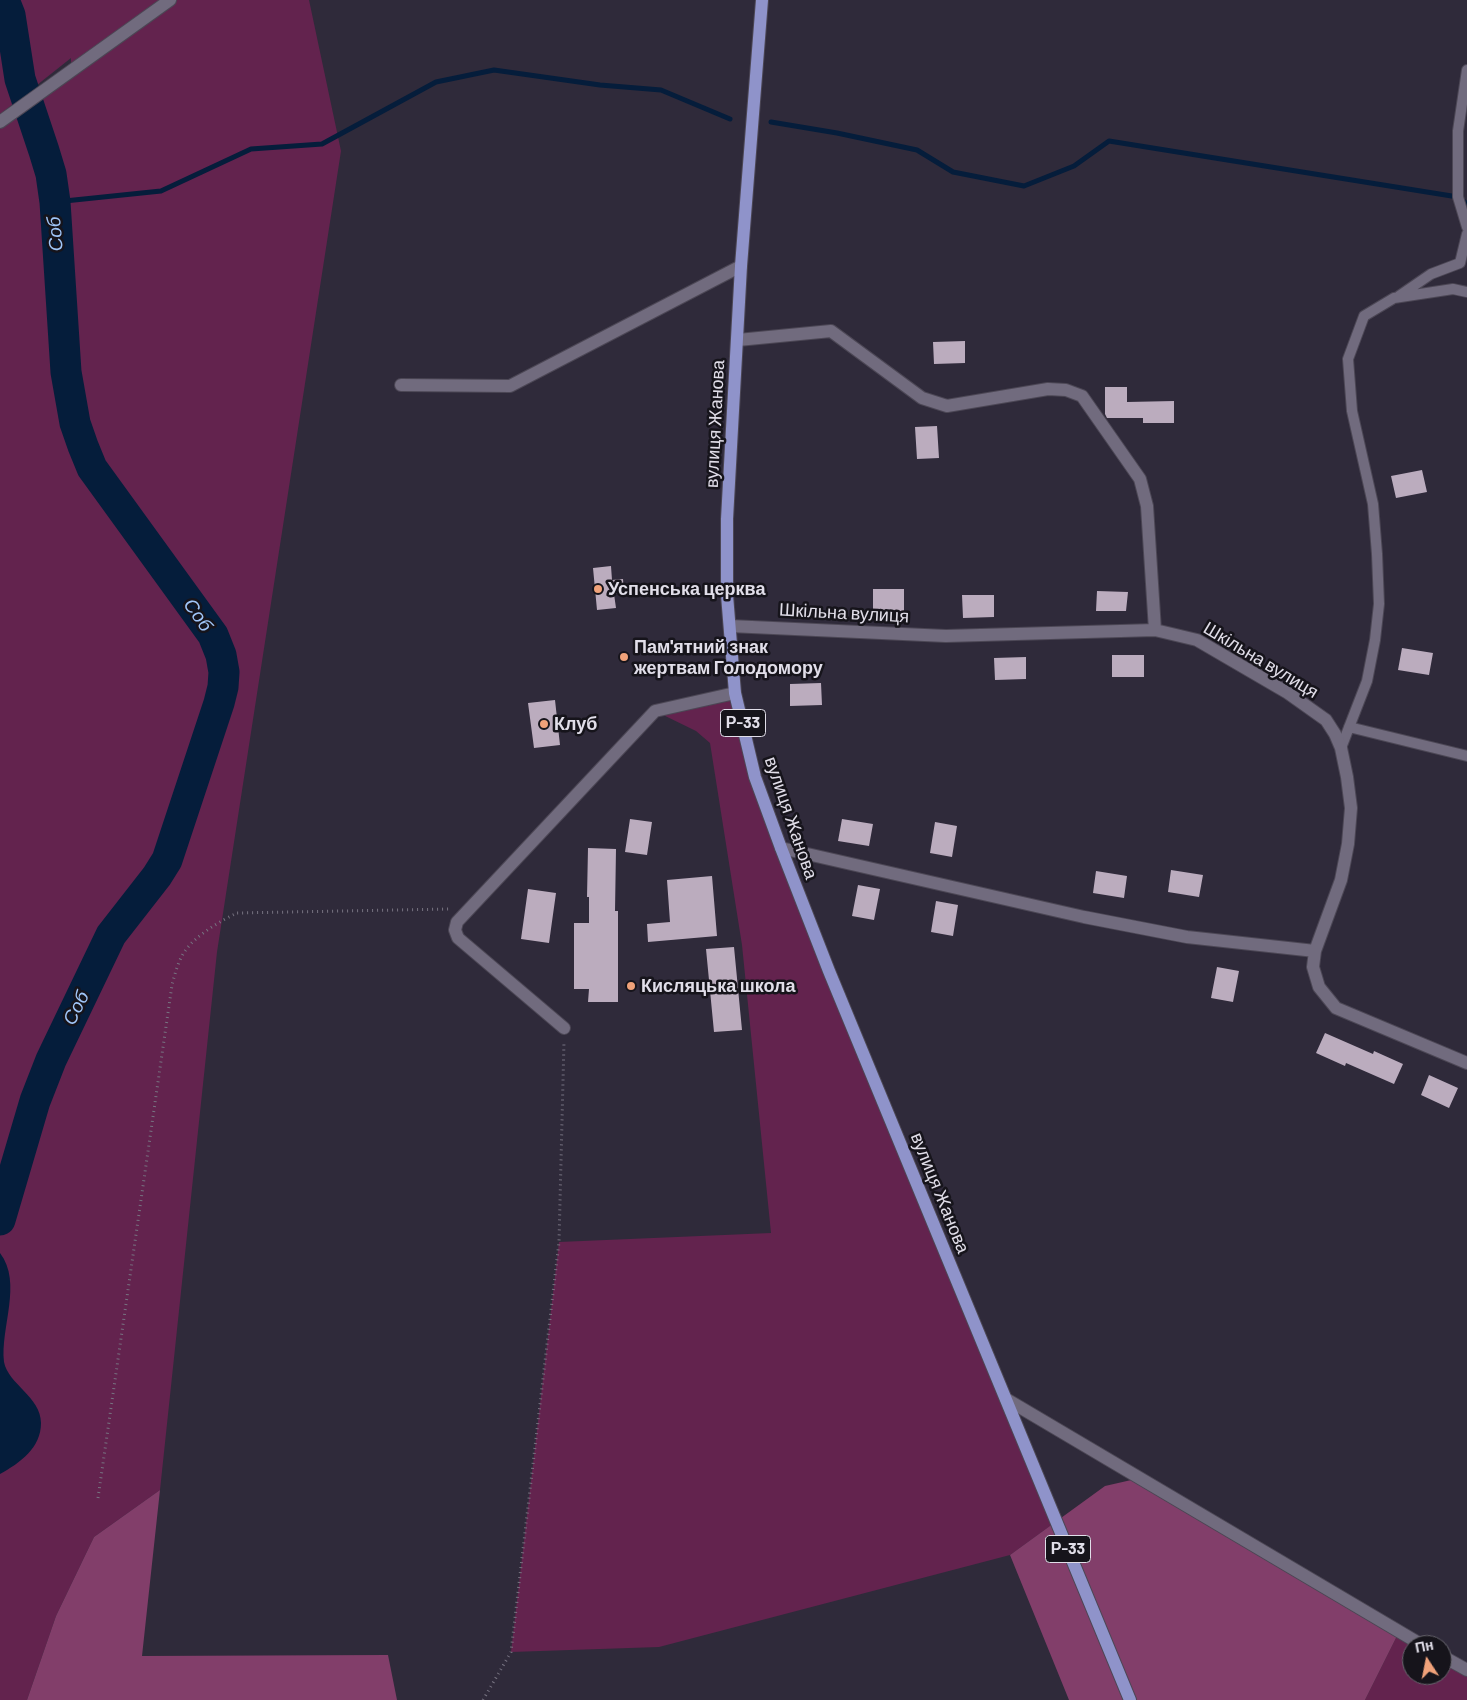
<!DOCTYPE html>
<meta charset="utf-8">
<style>
body{margin:0}
#map{position:relative;width:1467px;height:1700px;overflow:hidden;background:#2f2a3a;font-family:Barlow,sans-serif}
canvas{display:block}
.north{position:absolute;left:1402px;top:1635px;width:50px;height:50px;box-sizing:border-box;background:#16141b;border:1px solid #67656d;border-radius:50%;rotate:349deg;font-size:14px;font-weight:700;line-height:20px;text-align:center;color:#e1dee9}
.north::after{content:'';display:block;margin:auto;width:18px;height:22px;background:#f0a27a;clip-path:polygon(50% 0,100% 100%,50% 72%,0 100%)}
</style>
<div id="map">
<canvas width="1467" height="1700"></canvas>
<div class="north">Пн</div>
</div>
<script>
const c = document.querySelector('canvas').getContext('2d');
c.lineJoin = 'round';
function paint(path, color) {
  c.fillStyle = color;
  c.fill(path, 'evenodd');
}
function stroke(path, color, width, dash) {
  c.strokeStyle = color;
  c.lineWidth = width;
  c.lineCap = dash ? 'butt' : 'round';
  c.setLineDash(dash || []);
  c.stroke(path);
}
function drawText(font, color, halo, rows, align = 'center') {
  c.font = font + ' Barlow,sans-serif';
  c.lineWidth = 5;
  c.setLineDash([]);
  c.textBaseline = 'middle';
  c.strokeStyle = halo;
  c.fillStyle = color;
  for (const [text, x, y, turn = 0] of rows) {
    c.save();
    c.translate(x, y);
    c.rotate((+turn || 0) * Math.PI / 180);
    c.textAlign = isNaN(turn) ? turn : align;
    if (halo) c.strokeText(text, 0, 0);
    c.fillText(text, 0, 0);
    c.restore();
  }
}
const green = new Path2D(`
 M0 0H309L341 151 217 952 160 1490 94 1537 56 1616 27 1700H0ZM71 58V70L2 113 3 112Z
 M735 693 755 777 1057 1521 1010 1555 659 1647 511 1652 559 1242 771 1233 742 945 710 743 696 731 655 711Z
 M1399 1632 1412 1645V1675H1442V1656L1467 1670V1700H1365Z`);
const forest = new Path2D(`
 M1140 1478 1399 1632 1365 1700H1069L1010 1555 1105 1486Z
 M160 1490 142 1656 388 1655 397 1700H27L56 1616 94 1537Z`);
const water = new Path2D(`
 M0 1253C23 1283 0 1328 4 1362 8 1384 41 1397 41 1423 41 1448 20 1463 0 1474Z`);
const stream = new Path2D(`
 M771 122 837 133 917 150 953 172 1024 186 1074 166 1109 141 1458 197 1467 204
 M55 202 161 191 251 149 322 144 436 82 494 70 600 85 661 90 730 119`);
const river = new Path2D(`
 M0 1220 35 1101 51 1060 111 935 157 876 167 860 219 703 223 687 224 672 221 655 213 635 92 468 83 446 75 423 66 372 55 202 51 174 44 151 20 79 10 15 4 0`);
const building = new Path2D(`
 M965 341V363L934 364 933 342Z
 M1105 387H1127V402L1174 401V423H1143V418H1107L1105 414Z
 M937 426 939 458 917 459 915 427Z
 M1422 470 1427 492 1396 498 1391 476Z
 M611 566 612 580 623 579 624 593 614 594 616 608 597 610 593 568Z
 M873 589H904V611L873 612Z
 M1097 591 1128 592 1126 611H1096Z
 M962 595H994V617L963 618Z
 M1402 648 1433 653 1429 675 1398 670Z
 M1112 655H1144V677H1112Z
 M1026 657V679L995 680 994 658Z
 M821 683 822 705 790 706V684Z
 M555 700 560 745 534 748 528 703Z
 M630 819 652 822 647 855 625 852Z
 M842 819 873 824 869 846 838 841Z
 M935 822 957 826 952 857 930 853Z
 M588 848 616 849 615 911H618V1002H588L589 989H574V923H589V897H587Z
 M1171 870 1203 875 1199 897 1168 892Z
 M1096 871 1127 876 1124 898 1093 893Z
 M712 876 717 936 648 942 647 924 670 922 667 880Z
 M858 885 880 889 874 920 852 916Z
 M528 889 556 893 549 943 521 939Z
 M936 901 958 905 953 936 931 932Z
 M734 947 742 1030 714 1032 706 949Z
 M1217 967 1239 971 1233 1002 1211 998Z
 M1325 1033 1373 1054 1374 1051 1403 1064 1394 1084 1346 1063 1345 1066 1316 1053Z
 M1429 1075 1458 1088 1449 1108 1421 1095Z`);
const path = new Path2D(`
 M98 1498 172 985C175 974 178 961 185 951 195 936 220 921 237 913L449 909
 M483 1700 511 1652 559 1242 564 1041`);
const service = new Path2D(`
 M1467 70 1458 131V197L1467 227
 M1399 296 1431 274 1460 263 1467 234
 M1349 727 1467 756
 M1341 748 1367 681 1375 640 1379 604 1377 554 1373 504 1352 411 1348 359 1364 316 1394 298 1453 289 1467 292`);
const minor = new Path2D(`
 M738 340 831 331 922 398 947 406 1048 389 1066 390 1082 396 1140 479 1147 506 1155 630
 M401 385 510 386 741 266
 M730 626 946 636 1155 630 1197 640 1288 693 1326 720 1335 734 1341 748 1347 777 1351 808 1348 844 1341 880 1315 951 1313 967 1319 987 1336 1008 1467 1063
 M781 848 1084 917 1187 937 1315 951
 M564 1028 458 938 455 930 457 922 655 711 735 693
 M1006 1399 1422 1645
 M1442 1656 1467 1670`);
const tertiary = new Path2D(`
 M0 122 170 0`);
const primary = new Path2D(`
 M762 0 741 266 727 519V595L735 693 755 777 781 848 829 971 1130 1700`);
const markers = [
 [598,589,5,"#f0a27a"],
 [624,657,5,"#f0a27a"],
 [544,724,5,"#f0a27a"],
 [631,986,5,"#f0a27a"]
];
const shields = [
 [743,723,45],
 [1068,1549,45]
];
const shieldNames = [
 ["Р-33",743,723],
 ["Р-33",1068,1549]
];
const streetNames = [
 ["вулиця Жанова",715,424,-87],
 ["Шкільна вулиця",844,613,3],
 ["Шкільна вулиця",1261,660,31],
 ["вулиця Жанова",791,818,71],
 ["вулиця Жанова",940,1193,68]
];
const poiNames = [
 ["Успенська церква",608,589],
 ["Пам'ятний знак",634,647],
 ["жертвам Голодомору",634,668],
 ["Клуб",554,724],
 ["Кисляцька школа",641,986]
];
const waterNames = [
 ["Соб",55,234,-95],
 ["Соб",198,615,55],
 ["Соб",76,1008,-64]
];
paint(green, '#63234e');
paint(forest, '#823e6a');
paint(water, '#051d3b');
stroke(stream, '#051d3b', 5);
stroke(river, '#051d3b', 31);
paint(building, '#bbacbe');
stroke(service, '#4c4755', 12);
stroke(minor, '#4c4755', 14);
stroke(tertiary, '#4c4755', 14);
stroke(primary, '#4c4755', 14);
stroke(path, '#777381', 3, [1, 4]);
stroke(service, '#716b7e', 10);
stroke(minor, '#716b7e', 12);
stroke(tertiary, '#716b7e', 12);
stroke(primary, '#8f93ca', 12);
for (const [x, y, r, color] of markers) {
  const dot = new Path2D();
  dot.arc(x, y, r, 0, 2 * Math.PI);
  c.fillStyle = color;
  c.fill(dot);
  stroke(dot, '#16141b', 2);
}
for (const [x, y, w] of shields) {
  const box = new Path2D();
  box.roundRect(x - w / 2, y - 13.5, w, 27, 4);
  c.fillStyle = '#16141b';
  c.fill(box);
  stroke(box, '#e1dee9', 1);
}
drawText('bold 16px', '#e1dee9', null, shieldNames);
drawText('18px', '#e1dee9', '#16141b', streetNames);
drawText('bold 18px', '#e1dee9', '#16141b', poiNames, 'left');
drawText('italic 19px', '#a0c6f9', '#16141b', waterNames);
</script>
